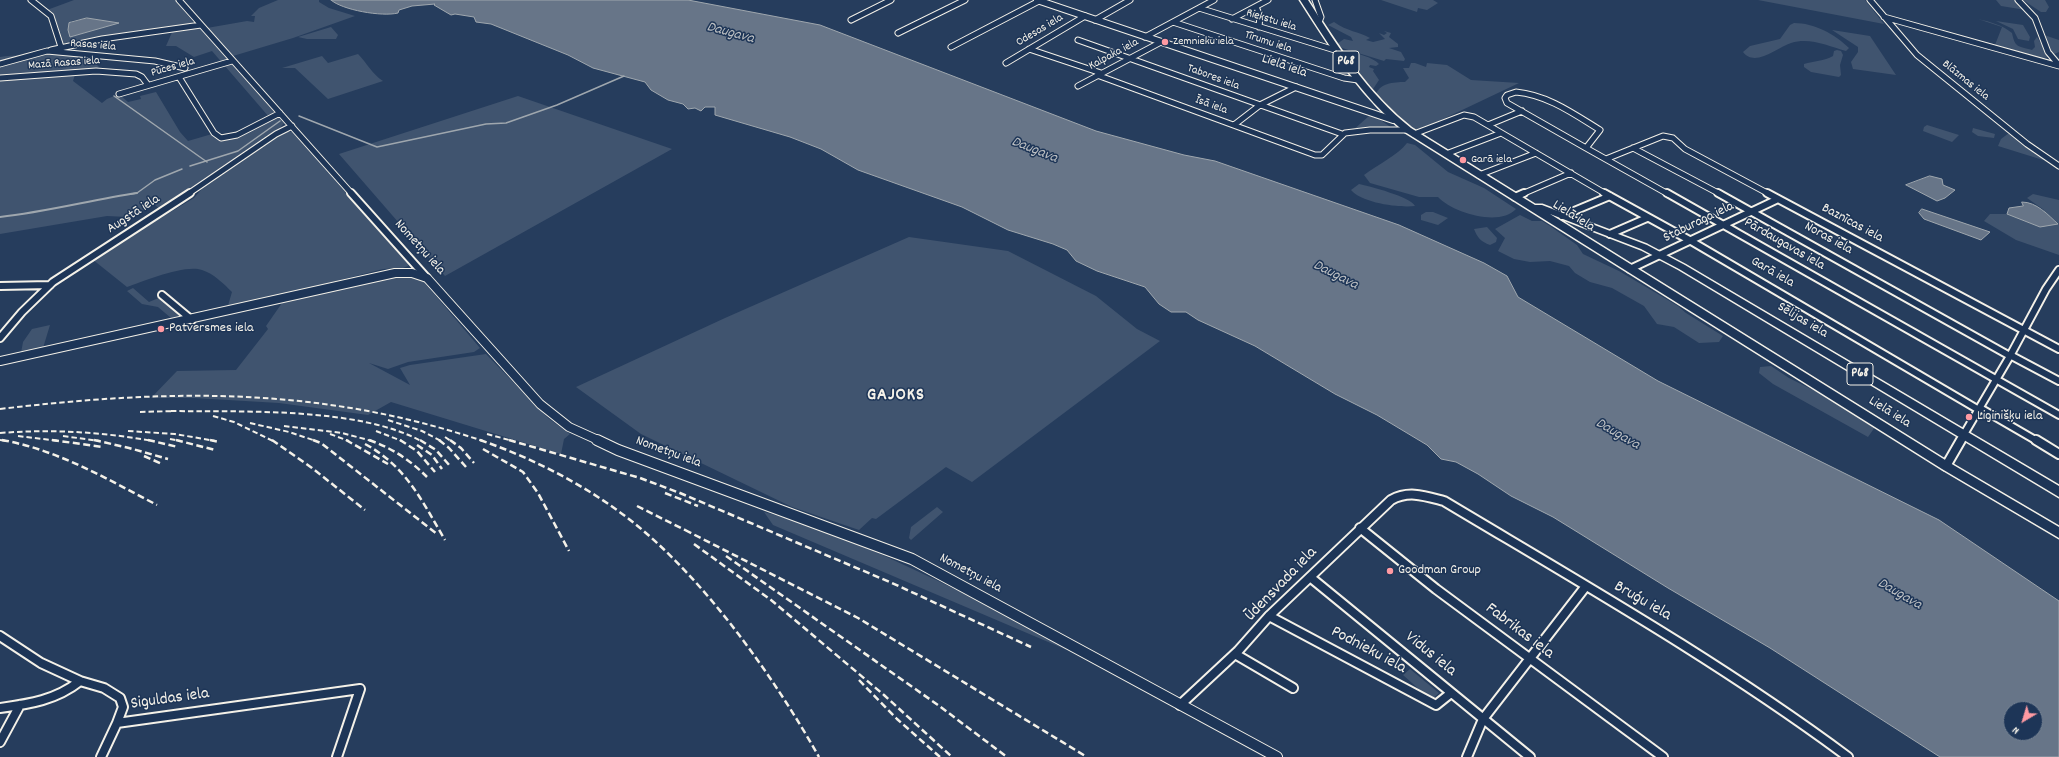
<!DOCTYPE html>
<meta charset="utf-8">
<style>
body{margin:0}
#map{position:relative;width:2059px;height:757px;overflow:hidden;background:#263d5d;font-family:Dekko,sans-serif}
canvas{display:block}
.north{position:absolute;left:2003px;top:701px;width:40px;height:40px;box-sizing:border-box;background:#1d3557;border:1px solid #738091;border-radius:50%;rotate:218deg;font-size:11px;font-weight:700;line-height:16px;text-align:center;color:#f4f1e8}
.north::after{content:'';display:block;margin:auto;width:14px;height:18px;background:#ff9aa2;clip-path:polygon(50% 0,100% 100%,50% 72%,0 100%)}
</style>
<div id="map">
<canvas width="2059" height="757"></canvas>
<div class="north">N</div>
</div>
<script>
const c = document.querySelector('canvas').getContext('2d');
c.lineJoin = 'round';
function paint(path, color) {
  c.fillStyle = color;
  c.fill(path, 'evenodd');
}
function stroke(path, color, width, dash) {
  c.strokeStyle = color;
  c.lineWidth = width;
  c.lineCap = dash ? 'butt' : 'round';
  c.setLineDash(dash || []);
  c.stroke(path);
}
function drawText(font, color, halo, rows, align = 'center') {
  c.font = font + ' Dekko,sans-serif';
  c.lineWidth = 3;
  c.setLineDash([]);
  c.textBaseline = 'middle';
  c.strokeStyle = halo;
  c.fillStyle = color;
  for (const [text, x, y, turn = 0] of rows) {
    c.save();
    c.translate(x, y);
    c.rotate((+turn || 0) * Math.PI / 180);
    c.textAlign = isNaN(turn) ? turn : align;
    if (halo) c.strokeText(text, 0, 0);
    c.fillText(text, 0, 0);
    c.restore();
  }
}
const green = new Path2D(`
 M74 0H175L193 22 188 25 62 44 55 20 47 10ZM87 18 118 23 71 37V21Z
 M278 0H319V2L329 8 355 16 293 38 233 56 207 28 247 21 254 22 255 16H251L259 8Z
 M1381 0H1433L1438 3 1427 10 1418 8 1417 12Z
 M1758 0H1865L1884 24Z
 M1996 0H2015L2026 10 2001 6Z
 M2023 0H2045L2049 7 2046 12H2041Z
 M1978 19C1991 22 2002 25 2012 33 2015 48 2018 46 2032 50L2035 47 2034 41 2037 37 2049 57 2038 59 1947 33V31L1995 45 2002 27Z
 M1996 21 2023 25 2030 37 2029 41 2018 39 2013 29Z
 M1334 22C1348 32 1358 31 1370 38L1366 40 1373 42 1385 39 1379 33 1384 35 1387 33 1384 31 1391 33 1389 37 1398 44V47L1389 48 1401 52 1405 59 1404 61 1386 59 1384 61 1342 48 1337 44 1344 39 1353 41 1351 37 1328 25Z
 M1794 23C1814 23 1835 34 1849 48L1846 51C1828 46 1810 37 1791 43 1778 47 1755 68 1743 52L1750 46 1780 39 1790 25Z
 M199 27 274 111 273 115 269 117 212 51 194 57 176 46H166L173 30Z
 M331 27 338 35 336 39H307L298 37Z
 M1832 30 1870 36 1896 75 1853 69 1851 62 1858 52V47Z
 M2044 35 2059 40V52L2052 55 2044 39Z
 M1837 50 1841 51 1843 55 1840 65 1841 75 1839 77 1811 72 1804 67V64C1814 61 1824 61 1833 56L1834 51Z
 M42 53 103 58 95 63 99 67 95 70 76 71 73 81 102 103 107 99 119 94 128 102 141 99 140 96 156 92 180 132 188 141 212 134 217 139H221L274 118H279L284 123 278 131 160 209 150 201 144 202 149 208 128 217 107 216 0 234V57C15 54 27 57 42 53Z
 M1345 53C1355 52 1372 57 1379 64L1376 66 1370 65 1369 67 1374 69 1373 71 1379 80 1373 89 1368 88Z
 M358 54C367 63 372 74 383 81L328 99 295 68H282L322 56 328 63Z
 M1411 63H1415L1426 67 1427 63 1447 65 1471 80 1519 83 1420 130H1414L1375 97C1378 83 1394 82 1405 82L1409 78 1403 68H1409Z
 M518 96 672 149 445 276 339 154Z
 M1369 116 1379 119 1392 128 1384 127 1352 131Z
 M1927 125 1959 135 1952 142 1923 131 1924 127Z
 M1973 128 1995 134 1994 138 1978 136 1972 132Z
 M287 132H293L409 263 408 266 403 268 383 269 227 309 232 292C223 283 214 274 202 270 185 264 144 281 127 287L92 259 194 198 207 183 281 133Z
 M2009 133 2043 157V160L1998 146 2001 139Z
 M1407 143 1415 145 1448 172 1484 188 1516 209C1500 227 1453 213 1438 197H1419L1370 183 1364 175C1377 165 1398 155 1407 143Z
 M1359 184C1369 186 1411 197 1415 206 1399 208 1362 203 1351 190Z
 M2033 194 2059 200V255L2016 240 1984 221 1990 214H2007L2040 227 2044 210 2027 198Z
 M1426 212H1433L1448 218 1438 225 1421 220V215Z
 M1520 215 1532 221H1542L1550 226 1577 245 1583 254 1619 271 1678 306 1686 313 1723 336 1719 342 1699 343 1674 327 1657 324 1644 306 1612 288 1590 282 1575 273 1569 266 1550 261 1530 262 1514 259 1498 251 1505 238 1495 229Z
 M1487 227 1497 238 1496 242 1490 245C1481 242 1477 237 1474 229Z
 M909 237 1008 251 1096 296 1137 329 1160 341 972 482 946 467 876 519 872 518 859 530 792 507 641 434 576 387 725 318Z
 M399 275 417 277 424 282 480 348 474 352 408 362 388 369 369 363 410 385 400 368 410 365 486 354 548 418 570 434 564 439 561 454 391 402 368 415 279 403 194 398H151L177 371 236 370 268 329 266 326 282 303Z
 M133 288 149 302 161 297 182 315 171 318 158 307 142 304 127 291Z
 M50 325 43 348 21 353 23 342 32 329Z
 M1771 366 1789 378 1821 394 1875 427 1868 437 1773 384 1759 373 1760 367Z
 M937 507 943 512 911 540 909 538 911 527Z
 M764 512C838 531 906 566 974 598 1000 610 1049 630 1067 650L773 525Z
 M1410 669 1439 693 1431 700 1403 675Z`);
const water = new Path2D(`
 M331 0H688L820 25 1096 131 1184 155 1215 161 1399 225 1484 263 1507 276 1518 297 1658 381 1939 520 2059 601V757H1940L1770 648 1668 588 1553 517 1511 496 1478 474 1456 462 1441 459 1427 445 1377 415 1335 394 1255 346 1198 320 1186 312H1171L1159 304 1145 287 1097 271 1076 261 1067 250 1053 244 1008 230 962 207 858 170 821 149 790 137 715 115V107H705L701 111 695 108 688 109 683 104 668 100 651 90 645 82 593 68 568 55 491 24 476 22 474 17 455 14 451 15 434 5 435 4 412 6 399 10 398 13C382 17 342 10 331 0ZM2011 709H2035V733H2011Z
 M87 18 119 23 70 37 68 30 69 23Z
 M1930 176 1942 179 1943 185 1955 190 1945 198 1937 201 1906 185Z
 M2022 202C2037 202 2048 215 2058 224L2040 227 2007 214 2009 208 2023 206Z
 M1922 209 1990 232 1981 240 1924 219 1919 213Z`);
const streamFar1 = new Path2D(`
 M114 96 207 162
 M299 116 377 147 486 124 506 123 557 105 624 76
 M190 166 238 151 280 121
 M131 194 137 193 155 180 182 169`);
const stream = new Path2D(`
 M0 217C46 212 91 200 137 193`);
const minorFar2 = new Path2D(`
 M31 0 51 16 61 47
 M179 0 352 194
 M1315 0 1321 17 1319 22
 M1870 0 1917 55 2027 144 2059 166
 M2018 0 2035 18 2048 52 2059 65
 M1256 7 1260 16 1259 27
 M1199 8 1338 51
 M1884 17 2059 66
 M1232 19 1268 0
 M851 20 891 0
 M1095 20 1130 0
 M1173 22 1344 78 1358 80
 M898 33 965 0
 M1145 37 1214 0
 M1078 40 1342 134
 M951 47 1039 1
 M1029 49 1101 73
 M51 50 102 39 201 25
 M1006 63 1085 16
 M0 64 47 51 155 61 185 68
 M1097 75 1315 155H1322L1345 133 1370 130H1408
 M179 77 214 133 221 138 237 135 280 113
 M0 78 96 71 136 74 142 77 148 85
 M1078 86 1161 42
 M1516 92C1548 95 1574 114 1600 130L1586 148 1507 103 1505 98 1507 95Z
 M119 94 232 61
 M1234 125 1260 105 1296 87
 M1488 125 1522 111
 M1414 134 1464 115 1474 117 1606 194
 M1586 148 1668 194
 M1633 148 1720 194
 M1446 154 1501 133
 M1606 159 1663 136 1673 138 1685 149 1769 194
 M1479 175 1536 153
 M188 194 276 134 292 126
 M1522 194 1571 173`);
const minorFar1 = new Path2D(`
 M351 193 427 278
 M1604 193 1691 241 1979 410
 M1667 193 2059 415
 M1718 193 2010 356
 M1767 193 2059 349
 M1515 197 1524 193
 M1562 216 1610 196
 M1610 234 1647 218
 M1630 269 1778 199
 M0 286 50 285
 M162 295 192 320
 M0 338 22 312 53 282 190 193
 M2010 355 2059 381
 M1980 408 2037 441
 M1960 441 2010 356 2046 289 2059 270`);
const minor = new Path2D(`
 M2036 440 2059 454
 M1946 466 1961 440
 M1360 528 1436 589 1663 757
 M1310 577 1530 757
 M1269 616 1436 705 1451 693
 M0 636 41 663 80 681
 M1235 654 1293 688
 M1180 705 1238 651 1269 616 1391 500C1409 490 1425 496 1444 501 1581 583 1720 662 1848 757
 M0 708C30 704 56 700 80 681L104 688 120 698 123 707 117 723 360 689 337 757
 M0 742 20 705
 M101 757 117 723
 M1467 757 1483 719 1586 586`);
const tertiaryFar2 = new Path2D(`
 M1037 0 1393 120`);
const tertiaryFar1 = new Path2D(`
 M0 361 395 273H412L427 278 540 404 569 427 600 441`);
const tertiary = new Path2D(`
 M597 440 618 450 912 559 1277 757`);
const primary = new Path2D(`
 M1300 0H1308C1338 47 1367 93 1411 128L1535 205H1542L1647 245 1685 265 2059 486V497L1679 269 1641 249 1550 214 1950 463 2059 527V538L1942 469 1405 132C1360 96 1331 48 1300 0Z`);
const railFar1 = new Path2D(`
 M0 409C170 389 319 386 483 441
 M171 411C243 412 358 407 421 441
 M140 412 176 411
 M213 416 234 422 273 441
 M388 420 422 431 441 441
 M250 423 289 432 316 441
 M284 426 342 433 372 441
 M128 431 175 434 215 441
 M376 431 402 441
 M0 433C52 429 102 432 153 441
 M330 434 349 441
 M487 434 513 441
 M18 436 59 441
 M63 436 100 441
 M445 437 451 441
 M170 439 180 441
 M0 440 8 441`);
const rail = new Path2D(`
 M2 440C58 450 107 479 157 505
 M52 440 103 447
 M94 440 129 448 168 459
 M148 440 178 447
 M176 440 215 450
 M210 440 219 442
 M272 440 312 468 365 510
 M313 440 321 443 437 534
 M346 440 388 464
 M369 440C392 448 410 460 427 477
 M400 440 417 451 435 472
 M420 440 436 450 450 466
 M439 440 449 448 466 467
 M450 440 461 448 474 463
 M480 440C535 459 589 487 634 523 706 581 774 677 819 757
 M509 440 640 478 680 493 892 583 1031 647
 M365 444C406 466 422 501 445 540
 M417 445 432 455 442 469
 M483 449 523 472 538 493 569 551
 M144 456 162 464
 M665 493 698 506
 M637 506 689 532
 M685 530 858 618 1087 757
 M694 544 771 600 884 695 952 757
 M726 556 938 705 1007 757
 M859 680 897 719 940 757`);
const markers = [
 [1165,42,4,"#ff9aa2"],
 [1463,160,4,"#ff9aa2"],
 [161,329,4,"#ff9aa2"],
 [1969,417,4,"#ff9aa2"],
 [1390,571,4,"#ff9aa2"]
];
const farStreetnames = [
 ["Riekstu iela",1271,21,17],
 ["Odesas iela",1040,31,-31],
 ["Tīrumu iela",1268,43,18],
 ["Rasas iela",93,46,5],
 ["Kalpaka iela",1114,55,-28],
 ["Mazā Rasas iela",64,64,-4],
 ["Pūces iela",173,68,-16],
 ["Tabores iela",1213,78,20],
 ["Blāzmas iela",1965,81,39],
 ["Īsā iela",1211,106,20]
];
const farPoinames = [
 ["Zemnieku iela",1173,42],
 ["Garā iela",1471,160]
];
const shields = [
 [1346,62,26],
 [1860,374,26]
];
const shieldNames = [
 ["P68",1346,62],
 ["P68",1860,374]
];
const streetNames = [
 ["Lielā iela",1284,67,19],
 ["Augstā iela",134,215,-33],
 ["Lielā iela",1573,217,32],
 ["Staburaga iela",1699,223,-26],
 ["Baznīcas iela",1852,224,28],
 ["Noras iela",1828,239,29],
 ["Pārdaugavas iela",1784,245,30],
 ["Nometņu iela",419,248,48],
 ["Garā iela",1772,273,30],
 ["Sēlijas iela",1802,321,31],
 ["Lielā iela",1889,413,32],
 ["Nometņu iela",668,453,20],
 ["Nometņu iela",970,574,28]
];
const poiNames = [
 ["Patversmes iela",169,329],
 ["Liginišķu iela",1977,417],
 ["Goodman Group",1398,571]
];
const waterNames = [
 ["Daugava",730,34,15],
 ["Daugava",1034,151,22],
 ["Daugava",1335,276,27],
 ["Daugava",1617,435,30],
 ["Daugava",1899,595,30]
];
const nearStreetnames = [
 ["Ūdensvada iela",1282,585,-46],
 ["Bruģu iela",1642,602,30],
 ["Fabrikas iela",1519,632,37],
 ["Podnieku iela",1368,651,28],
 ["Vidus iela",1430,655,39],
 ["Siguldas iela",170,700,-8]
];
const districtNames = [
 ["GAJOKS",896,397]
];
paint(green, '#40546f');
paint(water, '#677588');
stroke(water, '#9fa7ae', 1);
stroke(streamFar1, '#9fa7ae', 1.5);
stroke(stream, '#9fa7ae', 2);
stroke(minorFar2, '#f4f1e8', 7);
stroke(minorFar1, '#f4f1e8', 10);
stroke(minor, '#f4f1e8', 12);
stroke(tertiaryFar2, '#f4f1e8', 8);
stroke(tertiaryFar1, '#f4f1e8', 10);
stroke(tertiary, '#f4f1e8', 12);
stroke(primary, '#f4f1e8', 3);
stroke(minorFar2, '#1d3557', 5);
stroke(minorFar1, '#1d3557', 6);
stroke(minor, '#1d3557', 8);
stroke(tertiaryFar2, '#1d3557', 6);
stroke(tertiaryFar1, '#1d3557', 8);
stroke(tertiary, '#1d3557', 10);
paint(primary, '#1d3557');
stroke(railFar1, '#f4f1e8', 2, [5.5, 3]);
stroke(rail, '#f4f1e8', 2.5, [7, 3.5]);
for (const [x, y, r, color] of markers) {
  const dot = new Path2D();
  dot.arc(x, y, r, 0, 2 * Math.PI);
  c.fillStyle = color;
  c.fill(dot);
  stroke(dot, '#1d3557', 1.5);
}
drawText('12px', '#f4f1e8', '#1d3557', farStreetnames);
drawText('12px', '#f4f1e8', '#1d3557', farPoinames, 'left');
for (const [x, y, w] of shields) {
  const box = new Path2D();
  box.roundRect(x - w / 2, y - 11, w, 22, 3);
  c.fillStyle = '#1d3557';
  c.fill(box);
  stroke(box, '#f4f1e8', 1);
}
drawText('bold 13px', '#f4f1e8', null, shieldNames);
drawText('14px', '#f4f1e8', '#1d3557', streetNames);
drawText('14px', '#f4f1e8', '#1d3557', poiNames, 'left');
drawText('italic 15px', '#bcbfc2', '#1d3557', waterNames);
drawText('17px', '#f4f1e8', '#1d3557', nearStreetnames);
c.letterSpacing = '1px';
drawText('bold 18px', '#f4f1e8', '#1d3557', districtNames);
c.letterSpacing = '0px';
</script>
